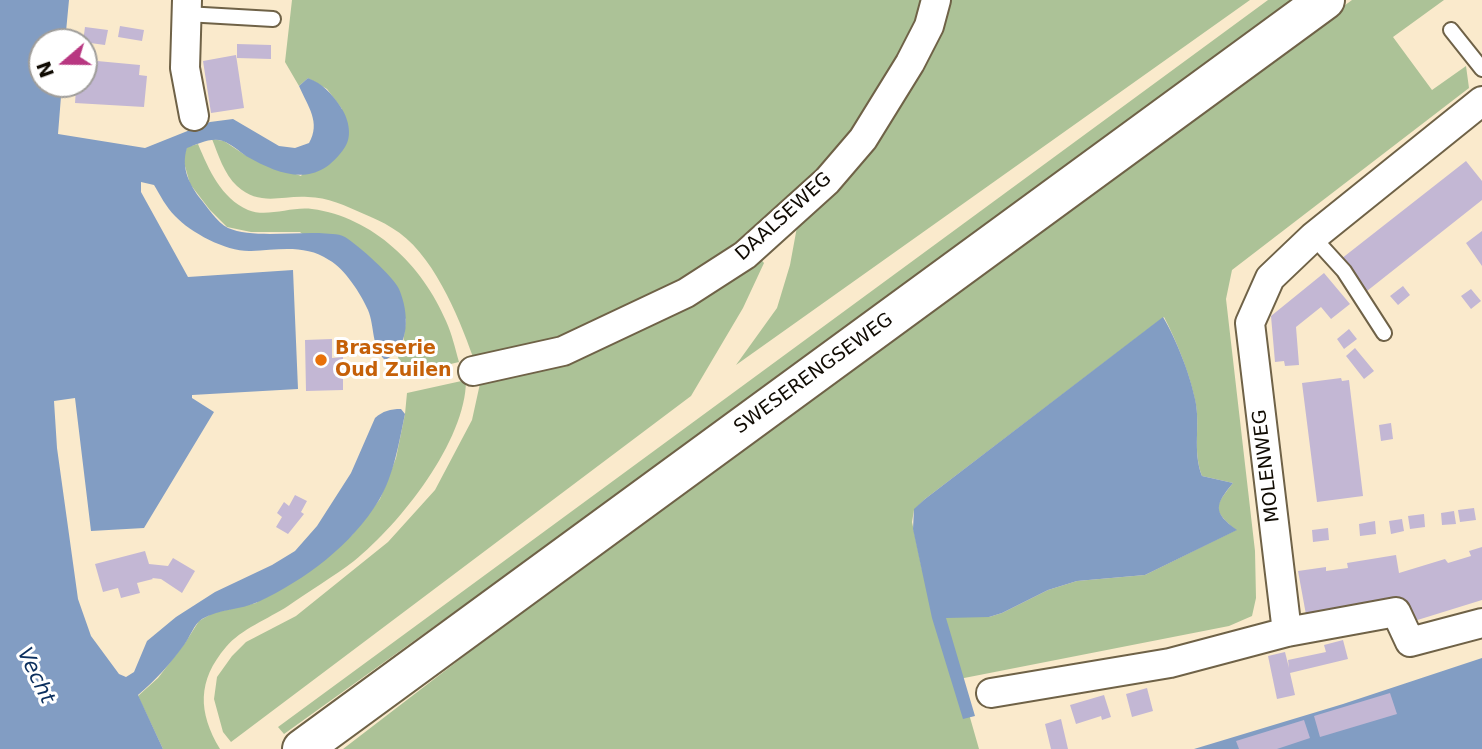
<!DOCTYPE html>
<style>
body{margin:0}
#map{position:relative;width:1482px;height:749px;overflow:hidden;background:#faeacc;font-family:"DejaVu Sans",sans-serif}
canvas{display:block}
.north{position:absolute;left:28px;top:28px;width:70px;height:70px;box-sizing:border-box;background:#fff;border:2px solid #9f9d9a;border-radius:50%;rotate:250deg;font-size:19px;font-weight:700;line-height:28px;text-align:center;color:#100b03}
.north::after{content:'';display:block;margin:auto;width:24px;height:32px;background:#b83781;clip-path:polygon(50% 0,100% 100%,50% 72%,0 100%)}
</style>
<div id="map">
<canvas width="1482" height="749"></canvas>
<div class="north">N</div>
</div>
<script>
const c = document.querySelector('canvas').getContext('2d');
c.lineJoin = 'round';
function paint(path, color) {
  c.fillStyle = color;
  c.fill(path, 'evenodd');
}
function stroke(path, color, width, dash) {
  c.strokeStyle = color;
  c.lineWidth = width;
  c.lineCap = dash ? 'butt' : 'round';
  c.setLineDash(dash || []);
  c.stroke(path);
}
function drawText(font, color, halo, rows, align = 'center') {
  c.font = font + ' "DejaVu Sans",sans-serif';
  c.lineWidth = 6;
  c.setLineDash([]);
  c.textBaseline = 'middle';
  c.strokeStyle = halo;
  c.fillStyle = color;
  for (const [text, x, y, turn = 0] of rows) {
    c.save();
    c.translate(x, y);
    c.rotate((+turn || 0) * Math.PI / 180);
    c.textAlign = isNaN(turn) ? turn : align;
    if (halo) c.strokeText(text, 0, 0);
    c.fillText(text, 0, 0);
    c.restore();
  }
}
const green = new Path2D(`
 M292 0H929L856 131 744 245 689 282 584 329 487 359 473 357C458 315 432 251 392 228 383 222 373 218 364 214 346 206 327 197 308 197 282 195 260 207 237 186 224 174 218 154 212 139L224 141 245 155 301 176 342 109 327 89 308 78 299 86 285 62Z
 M948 0H1250L736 365 777 308 790 265 799 216 846 174 912 86 945 11Z
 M1268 0H1308L284 734 278 727Z
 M1352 0H1444L1393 37 1432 90 1466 66 1469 88 1232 270 1226 299 1255 551 1256 598 1252 616 1229 626 959 679 979 749H343L687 485 1059 216ZM1164 317C1176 340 1190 374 1195 400 1201 425 1192 449 1202 476L1233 483C1213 508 1213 510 1236 530L1145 575 1077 581 1048 590 1002 613 989 617 922 569 912 522 914 510 925 499Z
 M198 144C209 170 221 198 248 210 267 218 292 206 312 209 373 217 423 266 446 321 452 334 455 348 459 362L405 375 396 352 403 345 406 319 300 232H251L227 227 210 210 190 184 183 159 187 147Z
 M758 256 764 263 743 308 691 396 231 742 223 732 214 699 217 677 232 656 246 642 296 616 388 542 435 490 472 420 481 379Z
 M466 380C466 441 400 524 354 561 333 577 309 591 288 606 268 619 241 629 226 647 197 681 198 712 220 749H163L138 696 158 678 185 643 199 621 213 613 256 603 352 535 380 499 396 458 405 414 407 393Z`);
const water = new Path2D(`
 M0 0H69L65 42H42V84H62L58 134 145 148 210 122 233 119 279 146 295 148 309 143C321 122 308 107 299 86L308 78C323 84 331 93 340 106 348 117 353 135 345 147 318 188 283 177 246 156 239 151 231 144 223 141 211 137 198 144 187 148 181 166 188 182 199 197 207 206 217 223 228 228 251 238 293 232 319 233 327 234 338 233 345 237 358 245 393 276 399 289 409 312 411 348 385 360 371 347 375 327 368 310 361 294 345 269 329 260 305 244 278 250 251 251 227 252 191 233 175 216 166 207 160 195 154 185L141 182V192L188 277 293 270 298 389 192 395V398L214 412 144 528 91 531 75 398 54 401 57 448 78 599 91 636 119 674 126 677 134 672 147 641 176 617 215 592 272 565 295 551 317 526 351 473 375 418C383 411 390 409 401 409L405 414C399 442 394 475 379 500 352 545 305 580 258 602 240 610 219 609 202 619 194 624 190 637 184 645 170 664 156 680 138 695L163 749H0Z
 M1163 317C1176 339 1190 374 1195 399 1201 425 1192 450 1202 476L1233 483C1215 505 1212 512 1237 530L1145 575 1077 581 1048 590 1002 613 989 617 946 618 975 716 963 719 932 618 913 529 914 509 925 499Z
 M1482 658V749H1194L1343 704Z`);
const building = new Path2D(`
 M120 26 144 30 142 41 118 37Z
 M85 27 108 30 105 45 83 42Z
 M237 44 271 45V59L237 58Z
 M236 55 244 108 211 113 203 61Z
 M97 61 140 65 139 75 147 76 144 107 75 103 76 89H81V84H84V71L96 72Z
 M1466 161 1482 181V200L1367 291 1341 259Z
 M1482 231V266L1466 243Z
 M1324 273 1350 304 1331 319 1321 307 1296 327 1299 365 1285 366 1284 361 1275 362 1271 316Z
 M1403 286 1410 295 1398 305 1390 296Z
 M1471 289 1481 301 1471 309 1461 296Z
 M1349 329 1357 339 1344 349 1337 339Z
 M332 339V358L343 357V390L306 391 305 340Z
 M1355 348 1374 371 1364 379 1346 356Z
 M1341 378 1342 381 1349 380 1363 496 1317 502 1302 383Z
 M1391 423 1393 439 1381 441 1379 425Z
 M295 495 307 501 301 512 304 514 288 534 276 527 282 517 277 513 284 502 289 506Z
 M1474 508 1476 520 1460 522 1458 510Z
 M1454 511 1456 524 1442 525 1441 513Z
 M1424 514 1425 527 1410 529 1408 516Z
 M1402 519 1404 531 1391 534 1389 521Z
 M1375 521 1376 534 1360 536 1359 524Z
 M1328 528 1329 540 1313 542 1312 530Z
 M1482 547V600L1411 622 1307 620 1298 571 1326 567V571L1348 568 1347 563 1396 555 1399 573 1445 559 1448 563 1471 556 1469 551Z
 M145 551 149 564 168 566 173 558 195 571 182 593 161 579 152 578 153 579 137 583 140 593 121 598 118 588 103 592 95 564Z
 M1343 640 1348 659 1290 673 1295 695 1277 699 1268 656 1285 652 1289 668 1288 660 1326 652 1324 645Z
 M1147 688 1153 711 1132 717 1126 694Z
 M1390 693 1397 714 1320 737 1314 716Z
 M1104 695 1111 717 1102 720 1101 716 1076 724 1070 705Z
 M1061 719 1068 749H1051L1045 724Z
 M1304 720 1310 738 1277 749H1239L1236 741Z`);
const service = new Path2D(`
 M186 14 273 19
 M1451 30 1482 69
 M1313 237 1344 271 1384 333`);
const minor = new Path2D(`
 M187 0 185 68 194 116
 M473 371 563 351 686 293 745 255 827 181 863 139 910 63 929 26 936 0
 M1287 632 1250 323 1270 278 1313 237 1482 101
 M991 693 1170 663 1287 632 1396 612 1410 642 1482 623`);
const secondary = new Path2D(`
 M302 749 1325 0`);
const markers = [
 [321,360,7,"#e8710a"]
];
const streetNames = [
 ["DAALSEWEG",784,217,-42],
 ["SWESERENGSEWEG",814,374,-36],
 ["MOLENWEG",1267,466,-97]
];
const foodNames = [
 ["Brasserie",335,349],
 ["Oud Zuilen",335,371]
];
const waterNames = [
 ["Vecht",35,676,64]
];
paint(green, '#acc297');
paint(water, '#829dc3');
paint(building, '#c3b7d4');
stroke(service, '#6f6247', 18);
stroke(minor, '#6f6247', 32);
stroke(secondary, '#6f6247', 42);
stroke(service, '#fff', 14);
stroke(minor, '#fff', 28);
stroke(secondary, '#fff', 38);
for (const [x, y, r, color] of markers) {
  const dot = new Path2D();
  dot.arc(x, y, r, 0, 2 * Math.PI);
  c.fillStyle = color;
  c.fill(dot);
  stroke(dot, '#fff', 2.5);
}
drawText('19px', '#100b03', '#fff', streetNames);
drawText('bold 19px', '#c56008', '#fff', foodNames, 'left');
drawText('italic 21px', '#0b2f5e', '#fff', waterNames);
</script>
